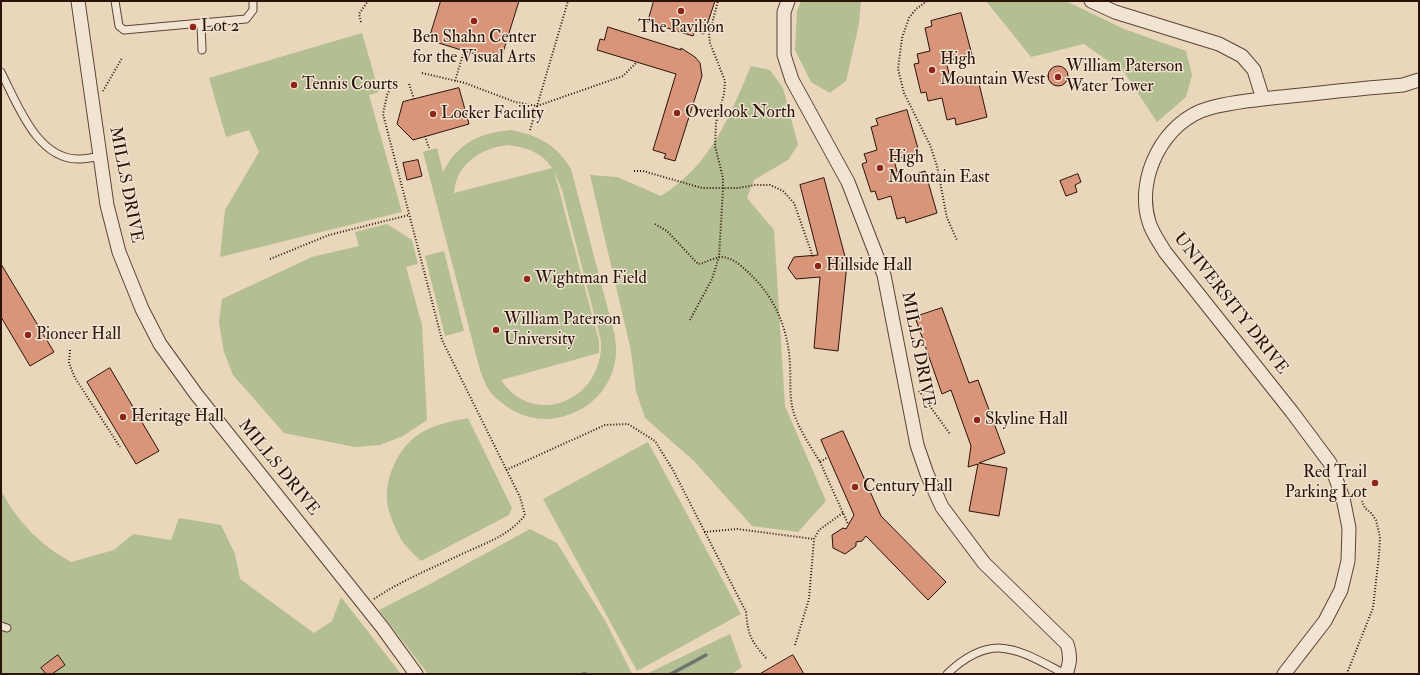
<!DOCTYPE html>
<style>
body{margin:0}
#map{position:relative;width:1420px;height:675px;overflow:hidden;background:#ead6ba;font-family:"IM FELL Double Pica",serif}
canvas{display:block}
.frame{position:absolute;inset:0;border:2px solid #2b1309;pointer-events:none}
</style>
<div id="map">
<canvas width="1420" height="675"></canvas>
<div class="frame"></div>
</div>
<script>
const c = document.querySelector('canvas').getContext('2d');
c.lineJoin = 'round';
function paint(path, color) {
  c.fillStyle = color;
  c.fill(path, 'evenodd');
}
function stroke(path, color, width, dash) {
  c.strokeStyle = color;
  c.lineWidth = width;
  c.lineCap = dash ? 'butt' : 'round';
  c.setLineDash(dash || []);
  c.stroke(path);
}
function drawText(font, color, halo, rows, align = 'center') {
  c.font = font + ' "IM FELL Double Pica",serif';
  c.lineWidth = 3;
  c.setLineDash([]);
  c.textBaseline = 'middle';
  c.strokeStyle = halo;
  c.fillStyle = color;
  for (const [text, x, y, turn = 0] of rows) {
    c.save();
    c.translate(x, y);
    c.rotate((+turn || 0) * Math.PI / 180);
    c.textAlign = isNaN(turn) ? turn : align;
    if (halo) c.strokeText(text, 0, 0);
    c.fillText(text, 0, 0);
    c.restore();
  }
}
const green = new Path2D(`
 M801 1H861L859 24 846 81 830 93 811 82 795 50 797 11Z
 M986 1H1066L1124 29 1186 51 1192 75 1186 97 1157 122 1124 72 1084 44 1031 57Z
 M362 33 379 92 369 95 402 212 220 257 225 210 259 152 249 130 226 137 209 78Z
 M751 66 770 70 783 88 798 145 788 160 754 180 747 198 774 230 785 406 826 501 798 532 752 526 694 461 645 418 636 391 631 351 590 175 617 177 661 196C711 165 729 117 751 66Z
 M511 130C538 135 557 145 571 169L615 336C616 346 617 356 614 366 604 409 552 432 514 411 504 405 493 397 487 387 484 381 482 375 480 370L423 152 437 148 443 172C458 143 479 133 511 130ZM508 145C525 147 542 152 552 168L454 193C456 164 481 148 508 145ZM554 171 562 190 601 341C604 401 533 429 501 380L599 353V341Z
 M387 224 412 240 418 264 406 267 422 325 427 420 403 436 380 445 355 447 284 433 233 375 224 352 219 323 222 299 312 257 359 246 355 232Z
 M444 251 464 331 445 336 425 256Z
 M468 418 512 508 509 515 421 561C415 555 407 548 402 541 396 530 388 513 387 501 385 474 401 443 424 431 438 424 453 421 468 418Z
 M648 442 741 614 637 671 543 499Z
 M1 491C19 523 39 544 71 562L114 550 133 534 171 540 179 518 221 525 235 554 240 579 314 633 332 621 341 597 401 674H1Z
 M530 529 557 543 606 622 632 674H428L379 610 430 584Z
 M730 634 742 667 732 674H646Z`);
const stream = new Path2D(`
 M583 674H586
 M671 674 706 655`);
const building = new Path2D(`
 M441 1H519L500 62 429 40Z
 M654 1H715L704 34 695 31 693 36 648 22Z
 M961 13 972 55 946 61 951 82 977 75 987 117 956 125 955 118 947 120 942 98 928 101 926 92 921 93 914 64 919 63 917 54 930 51 925 28 932 26 931 21Z
 M608 27 681 50V48L695 57 700 63 702 76 675 161 664 158 666 154 653 150 676 74 597 50 600 39 604 40Z
 M1048 76a10 10 0 1 1 20 0a10 10 0 1 1-20 0Z
 M459 88 469 124 413 140 397 124 403 102Z
 M907 110 919 152 894 160 899 179 925 171 937 213 906 223 905 217 897 219 891 196 878 200 875 191 871 192 862 164 867 162 864 154 877 150 871 127 878 125 876 119Z
 M418 160 422 176 407 180 403 163Z
 M1078 174 1081 182 1075 185 1077 192 1066 196 1060 181Z
 M824 178 847 264 838 351 814 348 820 277 796 279 788 268 794 257 818 255 800 185Z
 M1 264 54 352 30 366 1 317Z
 M942 308 969 383 978 380 1005 453 979 463 1007 468 999 516 969 511 978 464 968 467 971 446 951 390 942 394 915 317Z
 M110 368 159 451 136 464 87 382Z
 M843 431 881 516 946 582 928 600 866 536 862 541 856 542V546L845 554 833 548 832 535 843 528 846 529 854 515 821 440Z
 M58 655 65 665 52 674H46L41 668Z
 M793 655 804 674H760Z`);
const path = new Path2D(`
 M927 1 916 9 909 18 902 38 898 69 904 93 930 145 937 166 947 218 957 240
 M361 22 359 14 368 1
 M422 73 465 83 515 102 537 106 623 76 637 62
 M455 81 464 51
 M409 84 414 99
 M103 91 122 58
 M530 130 568 1
 M425 136 429 148
 M634 171H643L702 188H738L755 185H770L783 191 794 203 813 257
 M655 224 667 231 698 264C706 263 714 257 722 257 734 258 744 268 752 276 776 299 789 332 790 366 791 382 789 398 794 414 800 431 811 447 820 462L828 457
 M270 259 329 235 409 215
 M690 320 712 279 719 257 723 189V178L715 146 716 123 724 94 725 81 710 43 709 35 718 1
 M70 350 69 363 75 378 120 447
 M919 391 950 434
 M820 462 848 524
 M506 470 605 425 628 424 655 441 673 470 746 612C748 635 751 641 766 658
 M704 532 737 529 814 539
 M374 599C402 580 433 568 464 553 486 543 510 535 525 515L520 497 442 340 383 114 387 95 395 81
 M795 645 809 599 814 539 819 530 844 512
 M1349 674 1348 671 1373 608 1379 555 1380 537 1376 520 1371 513 1365 508 1362 501`);
const service = new Path2D(`
 M115 1 119 26 124 30 246 19 253 10V1
 M201 23 202 50
 M1 72C17 103 37 160 79 159 86 159 93 157 100 157
 M1 626 7 628
 M947 674C992 631 1017 649 1065 674`);
const minor = new Path2D(`
 M78 1 107 205 119 252 142 309 160 344 196 394 382 627 416 674
 M788 1 784 12V55L792 80 848 182 884 275 917 445 927 474 942 507 984 563 1067 644C1071 656 1070 663 1066 674
 M1091 1 1115 12 1219 44 1242 56 1254 70 1263 99
 M1284 674 1325 621 1341 590 1348 561 1349 528 1343 498 1330 463 1292 412 1165 252C1160 243 1152 233 1149 222 1135 178 1164 120 1210 108 1235 101 1264 99 1291 96 1328 92 1366 88 1403 85L1419 80`);
const markers = [
 [681,11,4,"#8f2418"],
 [474,21,4,"#8f2418"],
 [193,27,4,"#8f2418"],
 [932,70,4,"#8f2418"],
 [1058,77,4,"#8f2418"],
 [294,85,4,"#8f2418"],
 [677,113,4,"#8f2418"],
 [433,114,4,"#8f2418"],
 [880,168,4,"#8f2418"],
 [818,266,4,"#8f2418"],
 [527,279,4,"#8f2418"],
 [496,330,4,"#8f2418"],
 [28,335,4,"#8f2418"],
 [123,417,4,"#8f2418"],
 [977,420,4,"#8f2418"],
 [1375,483,4,"#8f2418"],
 [855,487,4,"#8f2418"]
];
const poiNames = [
 ["Lot 2",201,27],
 ["The Pavilion",681,28,"center"],
 ["Ben Shahn Center",474,38,"center"],
 ["for the Visual Arts",474,58,"center"],
 ["High",940,60],
 ["Mountain West",940,80],
 ["William Paterson",1066,67],
 ["Water Tower",1066,87],
 ["Tennis Courts",302,85],
 ["Overlook North",685,113],
 ["Locker Facility",441,114],
 ["High",888,158],
 ["Mountain East",888,178],
 ["Hillside Hall",826,266],
 ["Wightman Field",535,279],
 ["William Paterson",504,320],
 ["University",504,340],
 ["Pioneer Hall",36,335],
 ["Heritage Hall",131,417],
 ["Skyline Hall",985,420],
 ["Red Trail",1367,473,"right"],
 ["Parking Lot",1367,493,"right"],
 ["Century Hall",863,487]
];
const streetNames = [
 ["MILLS DRIVE",125,185,79],
 ["UNIVERSITY DRIVE",1230,304,52],
 ["MILLS DRIVE",917,350,79],
 ["MILLS DRIVE",278,468,51]
];
paint(green, '#b3be92');
stroke(stream, '#6c776e', 3.5);
paint(building, '#d89579');
stroke(building, '#2b1309', 1);
stroke(service, '#5b4435', 9);
stroke(minor, '#5b4435', 15);
stroke(path, '#2b1309', 2, [1, 2]);
stroke(service, '#f1e4d2', 7);
stroke(minor, '#f1e4d2', 13);
for (const [x, y, r, color] of markers) {
  const dot = new Path2D();
  dot.arc(x, y, r, 0, 2 * Math.PI);
  c.fillStyle = color;
  c.fill(dot);
  stroke(dot, '#f1e4d2', 1.5);
}
drawText('17px', '#2b1309', '#f1e4d2', poiNames, 'left');
drawText('17px', '#2b1309', '#f1e4d2', streetNames);
</script>
